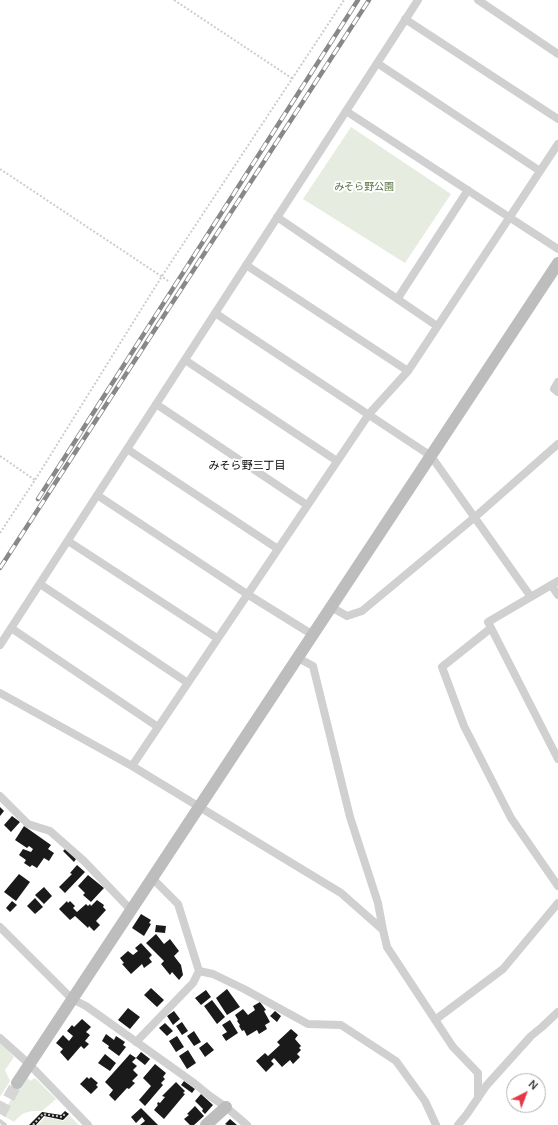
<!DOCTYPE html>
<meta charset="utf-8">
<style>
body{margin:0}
#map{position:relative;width:558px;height:1125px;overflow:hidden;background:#fff;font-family:Manrope,sans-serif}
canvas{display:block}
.north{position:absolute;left:506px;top:1073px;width:40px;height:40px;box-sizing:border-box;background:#fff;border:1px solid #adadad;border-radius:50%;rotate:42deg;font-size:11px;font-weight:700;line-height:16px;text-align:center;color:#333}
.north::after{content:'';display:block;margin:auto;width:14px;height:18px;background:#e63946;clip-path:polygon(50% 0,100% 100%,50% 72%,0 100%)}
</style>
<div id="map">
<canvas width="558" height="1125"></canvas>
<div class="north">N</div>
</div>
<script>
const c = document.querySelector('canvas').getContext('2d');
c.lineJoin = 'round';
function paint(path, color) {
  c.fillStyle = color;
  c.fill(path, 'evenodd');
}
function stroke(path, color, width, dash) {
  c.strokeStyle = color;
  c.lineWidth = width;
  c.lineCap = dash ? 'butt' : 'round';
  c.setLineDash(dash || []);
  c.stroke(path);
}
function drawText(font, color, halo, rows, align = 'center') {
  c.font = font + ' Manrope,"Noto Sans JP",sans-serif';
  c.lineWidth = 4;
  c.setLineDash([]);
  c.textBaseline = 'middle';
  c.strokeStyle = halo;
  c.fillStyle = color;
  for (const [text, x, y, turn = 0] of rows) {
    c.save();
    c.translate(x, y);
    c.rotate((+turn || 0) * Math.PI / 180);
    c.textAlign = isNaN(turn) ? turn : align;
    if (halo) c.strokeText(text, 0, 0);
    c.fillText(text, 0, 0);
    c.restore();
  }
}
const green = new Path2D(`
 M351 127 451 194 405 263 303 199Z
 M0 1042 14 1057 5 1070 10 1081 0 1097Z
 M25 1075 30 1081 35 1078 56 1099 42 1111C28 1111 24 1111 14 1122L2 1115Z
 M69 1115 79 1125H38L45 1117 64 1121Z`);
const building = new Path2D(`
 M0 807 4 811 0 816Z
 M12 816 20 822 11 832 4 825Z
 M24 826 51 845 48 849 54 853 49 861 44 858 37 868 32 865 30 867 24 863 26 860 19 855 23 849 31 852 33 849 29 846 27 848 15 840Z
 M66 848 76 859 74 862 63 851Z
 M77 865 85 872 65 893 59 887 72 874 70 873Z
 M19 874 30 882 16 901 4 892Z
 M88 875 104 888 91 902 83 895 85 893 78 886Z
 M44 887 52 896 44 904 35 895Z
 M35 898 43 907 35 914 27 906Z
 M97 900 104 905 103 907 106 910 96 921 100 925 94 931 89 926 88 928 75 916 70 920 59 909 67 901 68 903 70 901 75 906 73 908 77 912 86 904 88 906 90 904 91 906Z
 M12 901 17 905 10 912 6 908Z
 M141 914 151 920 149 923 151 924 144 936 132 928Z
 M156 925 166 926 165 933 155 932Z
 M156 934 164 944 170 939 179 951 174 956 181 965 183 975 179 980 172 972 170 975 161 964 164 961 146 943Z
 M141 943 152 955 149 958 152 962 144 968 142 964 131 974 122 964 124 963 120 958 128 951 133 955 138 951 135 948Z
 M151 988 164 1000 157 1007 144 995Z
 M227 989 240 1007 227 1015 216 998Z
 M206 990 211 997 201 1005 195 998Z
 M212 1000 225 1017 217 1024 204 1006Z
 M260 1002 266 1010 264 1011 270 1022 265 1025 267 1029 259 1034 257 1030 247 1036 244 1030 242 1031 239 1026 240 1025 237 1021 238 1020 235 1015 243 1009 248 1015 255 1010 253 1006Z
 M128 1008 140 1017 130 1029 118 1020Z
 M174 1011 180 1019 173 1025 167 1016Z
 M275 1011 281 1016 277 1022 270 1016Z
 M82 1019 91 1027 86 1032 90 1035 85 1041 89 1044 84 1049 81 1046 68 1061 60 1052 63 1049 56 1043 63 1035 69 1041 73 1036 67 1031 72 1025 74 1027Z
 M230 1020 238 1033 226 1041 222 1035 227 1032 222 1025Z
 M182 1022 188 1031 182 1035 176 1026Z
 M165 1023 173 1031 167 1036 159 1028Z
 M291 1029 298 1035 295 1039 301 1046 299 1048 301 1050 297 1054 300 1057 293 1064 290 1060 282 1067 274 1058 271 1061 274 1064 266 1072 256 1061 265 1053 268 1056 280 1045 277 1042Z
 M194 1031 201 1042 194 1046 187 1036Z
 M106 1034 114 1040 116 1036 125 1042 123 1045 126 1047 119 1056 108 1048 109 1046 102 1041Z
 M177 1036 184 1047 176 1052 169 1041Z
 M207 1042 214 1050 205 1057 199 1048Z
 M188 1050 196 1063 187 1069 179 1056Z
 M141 1052 150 1059 145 1065 136 1058Z
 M105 1054 116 1063 110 1071 98 1063Z
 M130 1054 136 1058 132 1062 137 1066 133 1070 138 1075 132 1081 135 1083 129 1089 127 1088 115 1101 109 1095 113 1090 105 1082Z
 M155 1064 166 1073 163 1077 165 1079 161 1083 163 1085 145 1106 139 1100 151 1086 143 1078Z
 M87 1077 89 1079 91 1077 98 1083 96 1085 98 1087 91 1094 80 1084Z
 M184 1081 195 1089 192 1093 181 1085Z
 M176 1082 185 1091 183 1093 185 1094 164 1119 154 1110 158 1105 157 1104 158 1102 160 1103 165 1097 162 1096Z
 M201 1094 213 1105 205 1114 202 1111 203 1109 195 1101Z
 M195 1106 204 1116 194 1125H190L184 1119 189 1115 187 1114Z
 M141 1108 158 1125H140L145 1121 142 1117 136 1123 131 1117Z
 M65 1111 69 1114 63 1120 44 1116 36 1125H29L42 1112 61 1115Z
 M230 1119 237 1125H227L225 1124Z`);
const secondaryTunnel = new Path2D(`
 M0 1114 17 1083`);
const path = new Path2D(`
 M174 0 293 79
 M0 169 170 282
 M0 456 35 480
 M0 533 35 480 162 276 344 0
 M33 1125 43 1114 62 1117 65 1114`);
const lane = new Path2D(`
 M0 1121 5 1125`);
const street = new Path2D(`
 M478 0 558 54
 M405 19 558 119
 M377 63 540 171
 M346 111 558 249
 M277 217 437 326
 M246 265 408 371
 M398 298 468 190
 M215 313 431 456 531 597
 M185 360 337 461
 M558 382 554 389 558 392
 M156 404 307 505
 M127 449 278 549
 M97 495 247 594 313 635
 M68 541 217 638
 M558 581 488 622 558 759
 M40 584 188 683
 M551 585 558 595
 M331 607 347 616 362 611 475 517 558 444
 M11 628 158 727
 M491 628 442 667 464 726 511 818 558 886
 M0 645 418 0
 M298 658 313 666 350 817 378 903 383 930 387 947 453 1047 478 1073V1098
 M0 693 132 766 341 893 383 930
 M132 766 369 414 408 371 558 144
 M0 796 28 824 50 831 84 861 131 910
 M0 927 72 999 86 1006 194 1083 210 1096 226 1107 247 1125
 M199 971 213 974 244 989 308 1024 341 1025 396 1061 425 1101 436 1125
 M435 1020 503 969 558 903
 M0 1038 29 1064 88 1125
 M136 1042 193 983 199 971 178 904 152 878
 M458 1125 467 1114 486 1086 531 1036 542 1027 558 1012`);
const secondary = new Path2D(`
 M17 1083 558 263
 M206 1125 226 1107`);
const rail = new Path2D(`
 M38 499 358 0
 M0 568 369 0`);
const parkNames = [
 ["みそら野公園",364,187]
];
const neighbourhoodNames = [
 ["みそら野三丁目",247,466]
];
paint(green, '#e6ecdf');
paint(building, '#1a1a1a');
stroke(secondaryTunnel, '#d6d6d6', 12, [12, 6]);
stroke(path, '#cdcdcd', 2, [2, 2]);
stroke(lane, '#d0d0d0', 4);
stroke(street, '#d0d0d0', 8);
stroke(secondary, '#bdbdbd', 12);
stroke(rail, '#888', 4.5);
stroke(rail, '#fff', 3, [9]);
drawText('10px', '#56703f', '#fff', parkNames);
drawText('11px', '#000', '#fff', neighbourhoodNames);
</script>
